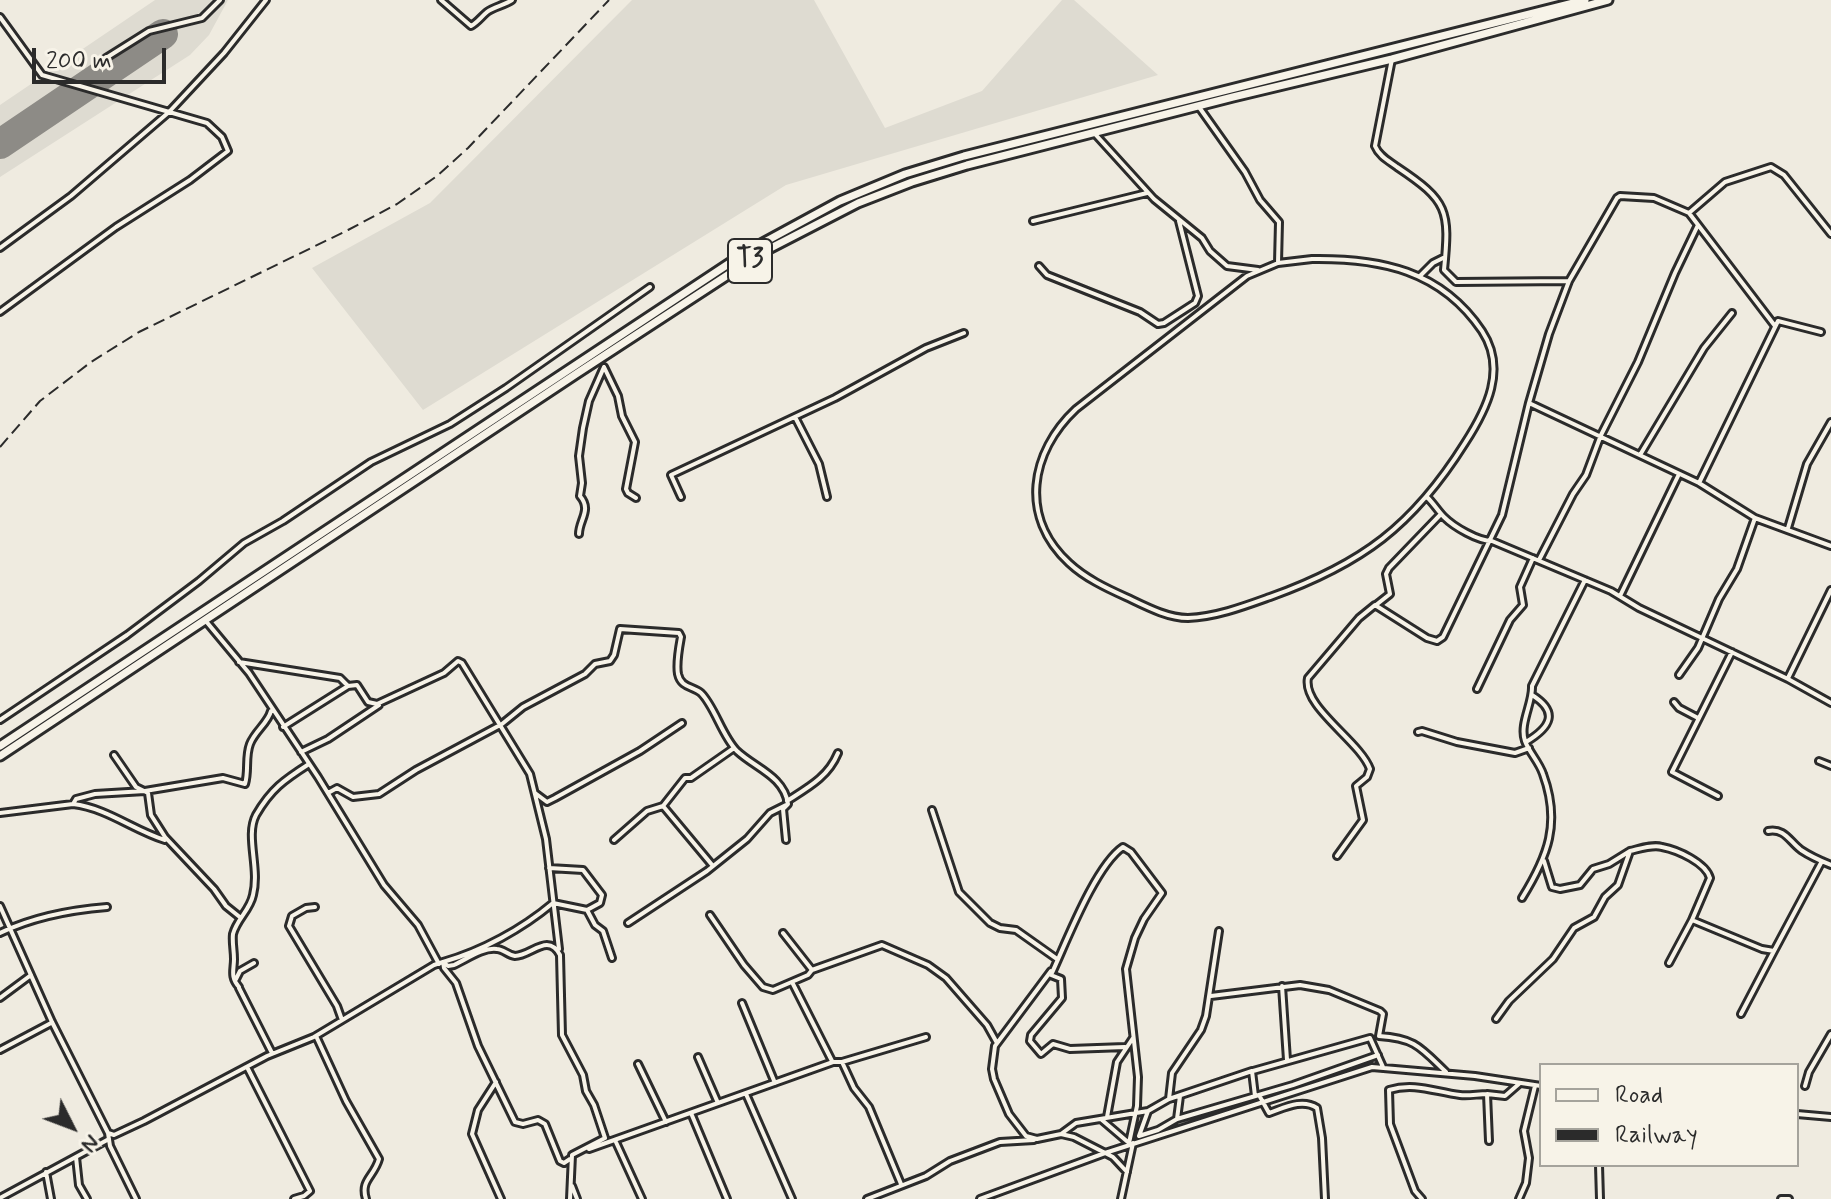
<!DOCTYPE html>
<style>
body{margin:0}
#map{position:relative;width:1831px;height:1199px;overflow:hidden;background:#efebe0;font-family:Mynerve,sans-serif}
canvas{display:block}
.legend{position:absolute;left:1539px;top:1063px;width:260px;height:104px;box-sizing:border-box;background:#f7f3e8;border:2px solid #a5a39c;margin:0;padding:10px 14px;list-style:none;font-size:24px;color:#2b2b2b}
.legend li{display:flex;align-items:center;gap:16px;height:40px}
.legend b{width:40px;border:2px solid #a5a39c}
.north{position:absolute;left:32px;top:1087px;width:80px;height:80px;-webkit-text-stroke:6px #f7f3e8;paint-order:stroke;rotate:132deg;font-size:22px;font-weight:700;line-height:32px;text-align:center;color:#2b2b2b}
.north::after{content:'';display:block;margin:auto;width:28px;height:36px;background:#2b2b2b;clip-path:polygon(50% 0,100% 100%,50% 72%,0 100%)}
.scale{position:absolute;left:32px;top:48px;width:134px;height:36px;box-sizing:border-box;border:4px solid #2b2b2b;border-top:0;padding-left:10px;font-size:24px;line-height:28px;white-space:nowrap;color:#2b2b2b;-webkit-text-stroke:6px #f7f3e8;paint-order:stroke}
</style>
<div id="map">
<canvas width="1831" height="1199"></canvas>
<ul class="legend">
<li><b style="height:10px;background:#f7f3e8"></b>Road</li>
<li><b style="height:10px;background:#2b2b2b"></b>Railway</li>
</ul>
<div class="north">N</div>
<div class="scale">200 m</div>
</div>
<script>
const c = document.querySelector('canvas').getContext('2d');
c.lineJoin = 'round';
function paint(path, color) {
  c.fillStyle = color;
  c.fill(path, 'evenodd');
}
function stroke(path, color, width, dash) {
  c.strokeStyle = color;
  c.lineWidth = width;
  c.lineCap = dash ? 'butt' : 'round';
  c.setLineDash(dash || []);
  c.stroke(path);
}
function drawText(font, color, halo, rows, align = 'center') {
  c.font = font + ' Mynerve,sans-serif';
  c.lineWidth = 6;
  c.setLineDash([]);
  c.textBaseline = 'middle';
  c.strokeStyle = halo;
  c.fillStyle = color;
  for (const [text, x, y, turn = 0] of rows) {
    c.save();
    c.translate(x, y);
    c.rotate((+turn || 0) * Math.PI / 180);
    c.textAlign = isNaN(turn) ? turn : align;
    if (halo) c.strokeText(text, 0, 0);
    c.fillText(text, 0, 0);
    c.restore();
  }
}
const built = new Path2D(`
 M155 0H228L209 35 190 55 0 177V105Z
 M632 0H814L885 128 982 91 1062 0H1074L1158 75 786 185 423 410 312 268 430 203Z`);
const runway = new Path2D(`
 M0 144 163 34`);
const minor = new Path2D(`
 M441 0 471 26C478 22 481 17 487 12 493 7 505 5 512 0
 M0 17 42 75 207 123 222 137 228 151 190 180 116 227 0 312
 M106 58 149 31 202 18 220 0
 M1392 59 1375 146C1379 156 1389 161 1397 167 1448 201 1450 210 1444 270L1456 282 1569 281
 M1199 107 1245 172 1260 200 1279 222 1278 263
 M1095 134 1154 199 1202 238 1210 251 1227 266 1258 270
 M1689 213 1725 182 1771 167 1784 175 1831 234
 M1033 221 1147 193
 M0 248 71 196 169 112 224 53 266 0
 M1312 259C1380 258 1441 270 1482 331 1507 369 1487 409 1465 443 1413 526 1362 564 1270 597 1245 606 1216 617 1188 618 1167 618 1145 606 1126 597 1106 588 1085 578 1069 563 1019 517 1030 452 1076 409L1247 276 1278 263Z
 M1039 266 1047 275 1140 312 1158 324 1164 323 1195 303 1198 296 1179 221
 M1420 276 1433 263 1445 257
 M604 367 618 396 622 416 635 442 626 489 628 493 636 498
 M1529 403 1699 483 1755 518 1831 546
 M795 417 819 464 827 497
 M1640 455 1704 348 1732 313
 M1699 483 1778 321 1821 332
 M681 497 671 475 835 398 926 348 964 333
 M1427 497C1434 504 1438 511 1444 517 1454 527 1478 541 1492 541L1611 591 1639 608 1788 679 1831 703
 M1788 528 1807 464 1831 422
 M579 534C579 520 592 510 580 496L582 483 579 456 583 428 589 401 604 367
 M1539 560 1573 494 1586 475 1601 435 1638 362 1675 273 1698 225
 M1620 596 1679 474
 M1376 605 1390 594 1386 574 1389 568 1441 514
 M205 620 249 673 318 777 384 885 418 925 439 964
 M239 662 340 678 348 686
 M1679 675 1698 648 1719 599 1737 569 1755 518
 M1788 678 1831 590
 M1477 689 1510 620 1523 605 1520 587 1533 558
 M1674 702 1679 708 1698 718
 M0 720 127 635 199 581 244 543 283 521 371 462 450 424 506 388 650 287
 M283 727 348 686 357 685 368 702 377 704 444 673 458 661 462 663 530 774 546 839 559 949
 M1418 732 1422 731 1457 742 1515 753 1529 748
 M1526 742C1551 727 1559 712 1532 695
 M301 752 328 739 379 705
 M114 755 136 787 148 793 151 815 165 837 214 889 226 906 241 918
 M1819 761 1831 766
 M328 793 337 788 353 797 379 794 416 770 502 724 523 707 585 674 595 664 610 661 614 655 620 629 679 633 681 637C679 648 676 663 678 674 681 688 693 686 701 693 715 707 722 736 737 751 755 768 784 776 788 804L783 809 786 840
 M535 793 547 802 555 798 640 751 682 723
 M1718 796 1672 772 1732 652
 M787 801C809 787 828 777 838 753
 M73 804C107 808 133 830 165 840
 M932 810 959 892 990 923 1000 928 1016 930 1057 959
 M0 813 73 804 76 799 95 794 145 791 223 778 245 784C249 771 245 757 250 744 255 731 268 723 271 711
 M1768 831C1785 828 1789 841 1801 850 1810 856 1821 861 1831 865
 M614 840 647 811 663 806
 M1337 856 1363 820 1356 786 1367 777 1370 769C1360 741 1302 707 1308 678L1359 618 1375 605 1427 638 1437 641 1443 637 1502 515 1529 403 1549 334 1569 281 1617 198 1620 196 1654 198 1689 213 1775 326
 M1544 861 1552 887 1560 889 1580 885 1593 869 1609 864 1630 851
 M713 866 663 806 685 778H691L734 748
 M549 868 583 870 602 895 600 903 587 910
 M1522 898C1548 856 1561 823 1543 774 1539 762 1529 752 1525 741 1519 724 1533 703 1532 686L1585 580
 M0 906 52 1022 108 1133 110 1146 136 1199
 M315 907 306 908 292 916 289 926 337 1006 342 1020
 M710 915 744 965 763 987 773 990 808 975 812 970
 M628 923 707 871 747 839 770 813 786 805
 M0 933C33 917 70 910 107 907
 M783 933 812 970 882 945 928 965 946 978 987 1025 997 1043
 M1669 963 1692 920 1762 949 1774 951 1822 861
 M1051 971 995 1046 992 1069 994 1079 1009 1114 1026 1136 1037 1139 1061 1134 1074 1137 1113 1157 1127 1172
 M236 979 240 971 254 963
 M792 982 832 1061
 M1282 986 1287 1060
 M239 987C230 977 234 970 234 959 234 950 232 942 233 934 237 919 250 910 253 895 260 868 245 836 256 815 271 789 284 780 309 764
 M239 988 272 1053
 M1211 996 1300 985 1329 990 1380 1011 1383 1014 1379 1036C1415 1038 1421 1048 1446 1072
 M0 998 31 975
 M742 1003 775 1083
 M1741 1014 1774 951
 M1496 1019 1509 1001 1553 959 1574 928 1594 917 1605 897 1618 885 1630 851C1639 849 1653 844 1662 847 1678 850 1706 863 1710 878L1692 920
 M316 1036 346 1101 379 1159C374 1177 360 1180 366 1199
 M1125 1047 1070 1049 1053 1044 1041 1054 1030 1041 1031 1035 1062 998 1061 979 1051 975C1066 943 1095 866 1123 847L1131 852 1162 893 1144 919 1135 938 1126 969 1138 1077 1137 1106 1129 1143
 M0 1050 51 1023
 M698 1057 718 1103
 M842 1062 854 1088 869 1107 901 1184
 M638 1064 666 1122
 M247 1067 310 1191 304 1196 294 1199
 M1253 1071 1370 1038 1383 1067
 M496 1082 478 1110 472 1134 501 1199
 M1805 1086 1809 1072 1831 1034
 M746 1094 792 1199
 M1487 1094 1505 1096 1520 1083
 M1259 1095 1269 1113C1284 1108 1302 1098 1317 1108L1322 1138 1325 1199
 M1169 1099 1172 1073 1201 1030 1206 1016 1219 931
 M691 1113 727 1199
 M1797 1114 1831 1117
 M1107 1117 1117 1062 1133 1038
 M1177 1119 1180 1096
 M1102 1120 1129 1143
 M108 1133 114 1135 144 1121 267 1056 314 1037 434 965 443 962 448 966 454 965C467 959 483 947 497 949 503 949 508 955 515 956 531 956 548 932 560 955L562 1035 583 1075 586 1091 594 1105 605 1138 572 1155 570 1199
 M1061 1134 1076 1123 1148 1111 1169 1099 1252 1071 1255 1096
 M1139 1136 1158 1130 1177 1119 1293 1085 1378 1055
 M1139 1136 1148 1111
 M615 1140 642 1199
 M589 1149 833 1062H842L926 1037
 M76 1157 79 1185 87 1199
 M570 1159 564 1163 560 1161 545 1124 538 1120 523 1124 515 1122 478 1046 456 983 444 968 443 962C482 951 522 929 553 903L587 910 595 925 603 931 612 958
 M1599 1165 1600 1199
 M46 1172 51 1199
 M572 1186 577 1199
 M0 1198 109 1139
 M867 1199 926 1176 950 1161 1000 1142 1034 1140
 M980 1199 1105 1153 1372 1067 1475 1076 1541 1086
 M1121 1199 1133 1143
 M1422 1199 1415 1191 1390 1124 1389 1090C1415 1082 1435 1092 1460 1095 1469 1096 1478 1094 1487 1094L1489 1141
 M1519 1199 1526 1183 1529 1158 1524 1131 1535 1086
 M1781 1199H1789`);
const trunk = new Path2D(`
 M0 746 748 251 840 201 905 174 964 156 1585 0
 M0 756 576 374 763 252 858 203 912 182 967 165 1233 97 1392 59 1608 0`);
const rail = new Path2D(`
 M0 447 40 401 91 362 139 332 348 230 397 204 437 176 468 148 609 0`);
const shields = [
 [750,261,44]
];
const shieldNames = [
 ["T3",750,261]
];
paint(built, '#dedbd1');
stroke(runway, '#8d8b86', 30);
stroke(minor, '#2b2b2b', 10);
stroke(trunk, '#2b2b2b', 13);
stroke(minor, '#f7f3e8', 4);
stroke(trunk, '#f7f3e8', 7);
stroke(rail, '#2b2b2b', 2, [12, 6]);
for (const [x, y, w] of shields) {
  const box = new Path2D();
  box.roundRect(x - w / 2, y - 22, w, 44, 6);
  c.fillStyle = '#f7f3e8';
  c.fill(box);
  stroke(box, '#2b2b2b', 2);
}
drawText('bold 26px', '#2b2b2b', null, shieldNames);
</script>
